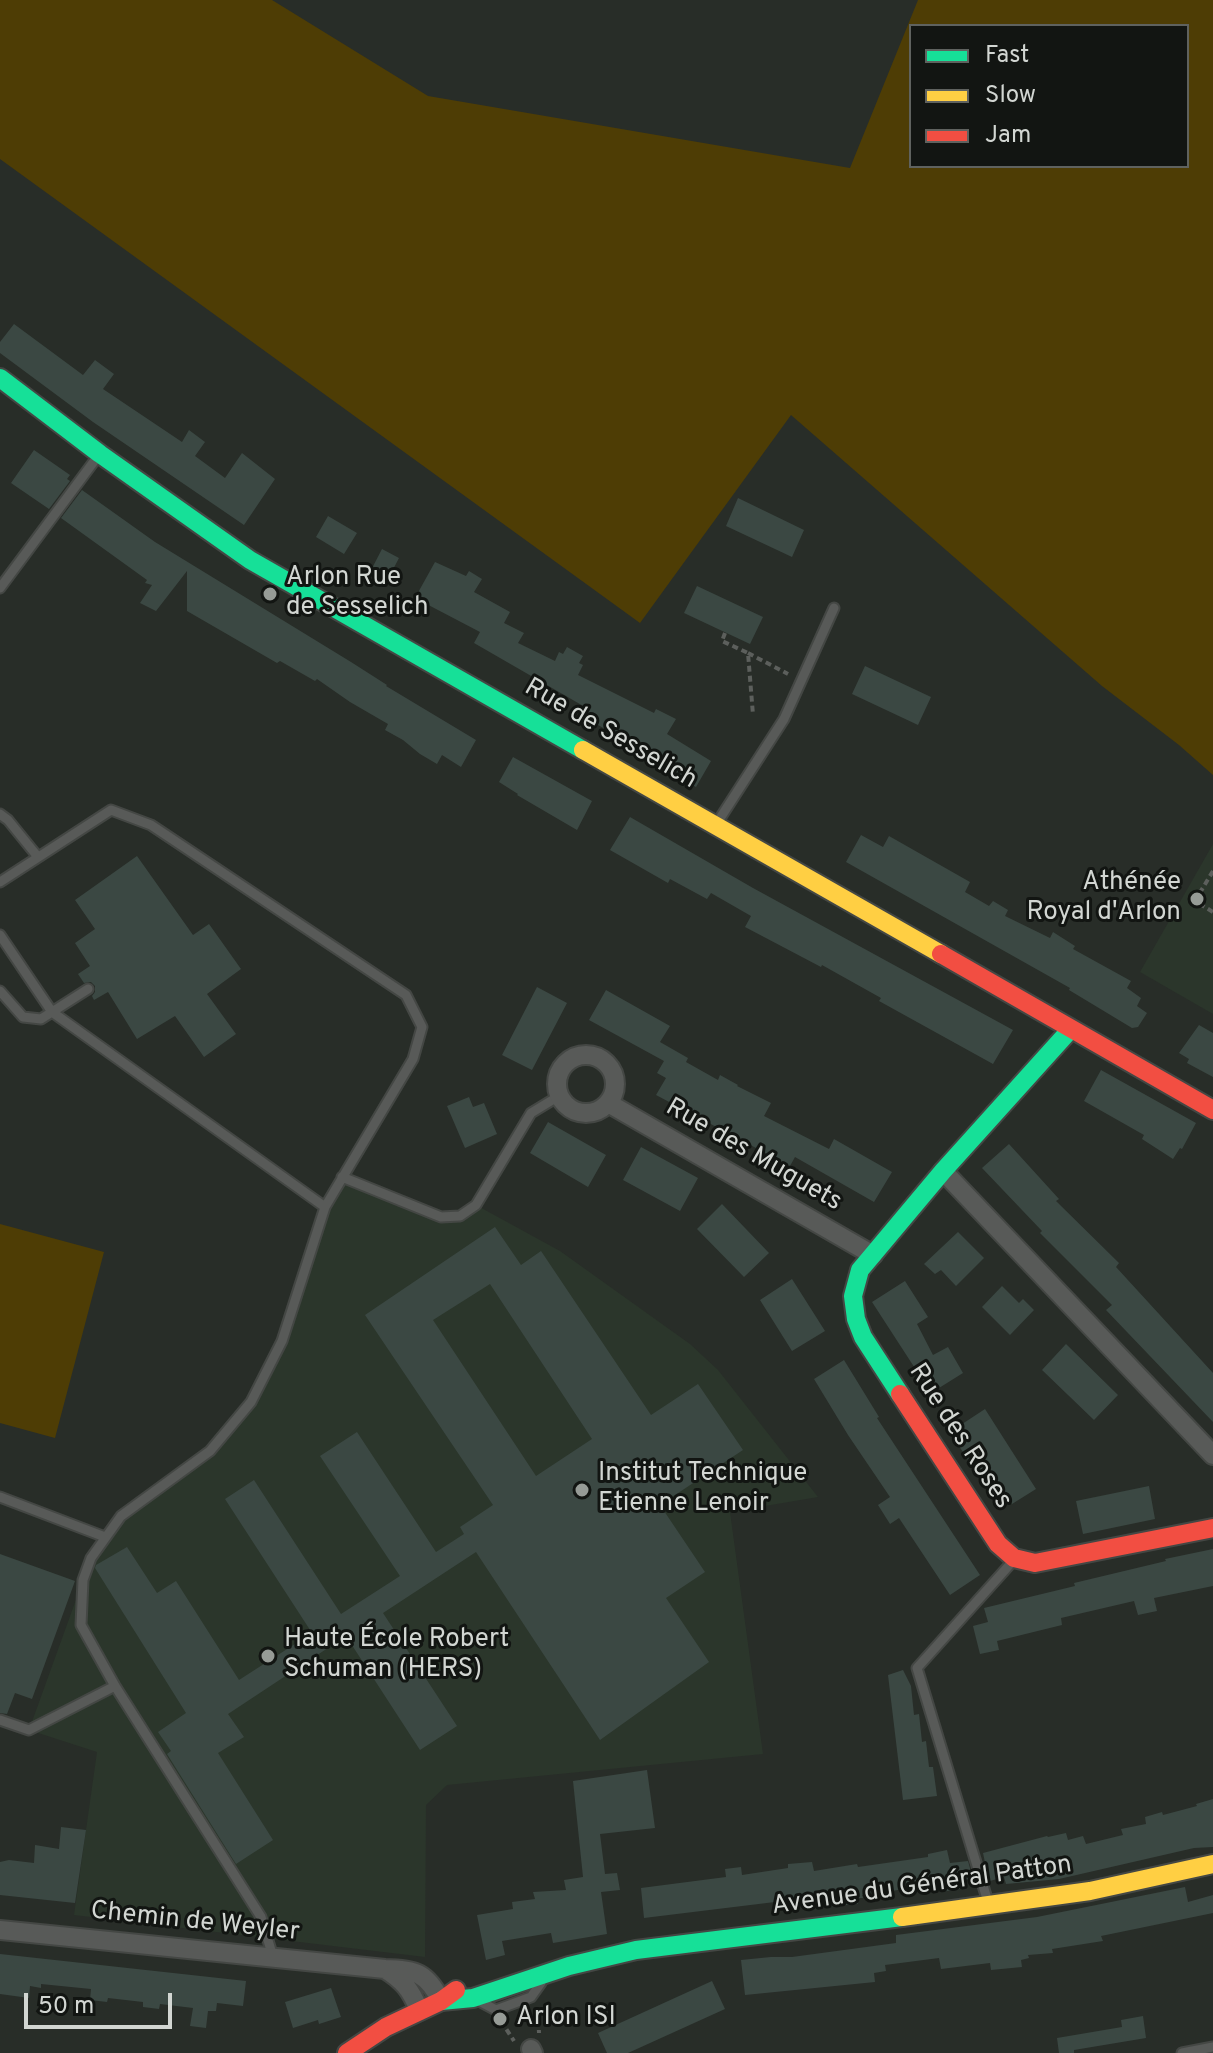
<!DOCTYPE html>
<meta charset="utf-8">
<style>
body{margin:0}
#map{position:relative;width:1213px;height:2053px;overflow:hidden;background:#282d28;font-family:Overpass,sans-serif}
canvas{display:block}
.legend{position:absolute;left:909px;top:24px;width:280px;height:144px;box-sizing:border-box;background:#121512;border:2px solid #5f625f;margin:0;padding:10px 14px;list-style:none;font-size:24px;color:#d2d6d2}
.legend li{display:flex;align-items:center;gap:16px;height:40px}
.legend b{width:40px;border:2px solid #5f625f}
.scale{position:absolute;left:24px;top:1993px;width:148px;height:36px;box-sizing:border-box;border:4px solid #d2d6d2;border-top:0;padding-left:10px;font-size:24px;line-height:28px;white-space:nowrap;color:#d2d6d2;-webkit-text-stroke:6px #121512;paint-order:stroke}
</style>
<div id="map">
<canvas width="1213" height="2053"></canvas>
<ul class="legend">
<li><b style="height:10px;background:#16e098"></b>Fast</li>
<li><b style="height:10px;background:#ffcf43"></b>Slow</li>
<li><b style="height:10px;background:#f24e42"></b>Jam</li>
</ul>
<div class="scale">50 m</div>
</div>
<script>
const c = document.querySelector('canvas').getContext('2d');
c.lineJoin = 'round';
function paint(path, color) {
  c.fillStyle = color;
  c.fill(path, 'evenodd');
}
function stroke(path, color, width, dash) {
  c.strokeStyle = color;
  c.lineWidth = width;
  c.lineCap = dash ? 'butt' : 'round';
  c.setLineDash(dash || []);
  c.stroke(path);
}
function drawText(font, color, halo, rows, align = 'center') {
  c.font = font + ' Overpass,sans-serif';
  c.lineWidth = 6;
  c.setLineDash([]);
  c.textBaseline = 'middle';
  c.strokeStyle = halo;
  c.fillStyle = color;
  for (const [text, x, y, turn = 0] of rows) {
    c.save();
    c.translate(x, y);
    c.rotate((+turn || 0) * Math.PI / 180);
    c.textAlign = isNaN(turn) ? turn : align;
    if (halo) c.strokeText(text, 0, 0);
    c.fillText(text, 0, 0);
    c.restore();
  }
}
const built = new Path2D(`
 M1213 844V1014L1140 972Z
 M342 1177 441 1217 460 1216 476 1205 560 1251 690 1344 718 1370 818 1497 730 1512 763 1754 447 1785 426 1805 425 1957 74 1915 97 1752 29 1730 91 1558 121 1516 210 1451 251 1402 282 1341 325 1207Z`);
const green = new Path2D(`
 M0 0H272L428 96 850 168 918 0H1213V775L1179 745 1102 686 791 415 640 623 0 159ZM911 26H1187V166H911Z
 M0 1224 104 1252 55 1438 0 1423Z`);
const building = new Path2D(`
 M14 324 83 375 95 360 114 374 103 389 182 442 189 430 205 442 195 456 225 478 242 453 275 479 244 525 93 422 0 353V342Z
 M34 450 70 475 67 479 70 481 49 509 11 483Z
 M82 490 155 542 351 662 387 685 386 686 476 740 461 767 442 755 437 764 420 754 403 740 385 730 388 724 350 702 317 679 315 681 280 661 277 663 187 611V571L156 611 140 603 152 585 145 583 147 580 61 518Z
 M738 498 804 530 792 557 726 526Z
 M328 516 357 533 344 554 316 537Z
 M382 549 399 558 386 583 369 574Z
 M435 562 466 576 469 571 482 579 474 592 510 612 504 623 524 633 518 643 555 661 559 652 563 654 567 647 583 656 579 663 583 665 578 675 654 713 656 709 676 719 667 734 711 761 696 787 676 776 678 773 670 767 581 715 585 707 474 643 480 632 415 598Z
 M697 586 763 617 750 644 684 613Z
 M865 666 931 697 918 725 852 694Z
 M513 757 592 801 577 830 517 795 518 794 499 782Z
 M630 817 753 888 1013 1030 993 1064 879 1001 881 998 822 965 821 967 745 927 751 916 711 893 707 899 670 879 668 883 610 850Z
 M861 835 883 847 889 836 970 882 965 892 989 906 993 901 1008 910 1005 916 1050 938 1053 932 1075 946 1073 949 1131 981 1127 988 1141 998 1137 1006 1147 1013 1138 1027 1132 1028 1069 990 1070 988 846 862Z
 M137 856 193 935 209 924 241 969 207 994 236 1034 204 1057 175 1016 137 1039 108 992 94 1000 92 996 95 992V986L91 982 84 983 78 974 90 966 75 943 95 929 75 900Z
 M537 987 567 1003 532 1070 502 1055Z
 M606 990 670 1026 660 1042 688 1058 686 1062 718 1080 720 1075 738 1085 737 1086 771 1103 764 1116 829 1149 834 1139 892 1172 874 1202 795 1157 790 1166 656 1095 666 1078 657 1073 664 1061 589 1020Z
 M1199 1025 1213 1033V1077L1187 1063 1189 1059 1179 1053Z
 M1101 1070 1196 1123 1182 1149 1180 1148 1173 1159 1142 1139 1144 1135 1084 1101Z
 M469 1097 473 1107 484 1103 497 1134 465 1148 447 1106Z
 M548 1122 606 1155 588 1187 530 1153Z
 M1009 1144 1059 1199 1056 1201 1119 1263 1116 1267 1213 1373V1422L1106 1310 1112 1305 1040 1233 1042 1231 982 1168Z
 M641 1147 698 1178 680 1211 623 1180Z
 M722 1204 769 1253 744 1277 697 1229Z
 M495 1227 521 1265 541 1251 651 1415 698 1384 743 1450 660 1505 705 1572 666 1598 709 1662 600 1740 476 1552 383 1613 457 1726 420 1750 346 1636 228 1714 244 1737 218 1753 273 1840 236 1864 167 1754 171 1751 158 1732 186 1713 95 1568 96 1565 127 1547 157 1593 176 1581 239 1680 312 1633 225 1499 254 1480 341 1614 400 1576 320 1456 357 1432 436 1552 464 1534 460 1527 493 1505 365 1315ZM490 1284 592 1439 536 1476 433 1320Z
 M958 1232 984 1258 956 1286 941 1270 935 1274 924 1264Z
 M792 1279 825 1331 792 1351 760 1300Z
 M905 1281 928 1317 917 1324 933 1355 948 1347 963 1373 931 1393 872 1302Z
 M1002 1286 1019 1303 1023 1299 1034 1310 1010 1335 982 1307Z
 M1066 1344 1118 1395 1094 1420 1042 1370Z
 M844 1360 879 1417 877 1418 980 1575 950 1595 899 1518 890 1524 878 1505 890 1497 848 1435 814 1379Z
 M985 1409 1036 1489 1012 1504 1004 1492 993 1499 950 1432Z
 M1149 1486 1155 1519 1083 1534 1076 1501Z
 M1213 1549V1586L1154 1598 1157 1611 1138 1615 1134 1601 1061 1618 1062 1625 997 1641 999 1650 980 1654 973 1626 988 1622 984 1608 1075 1586 1074 1583 1166 1561 1165 1559Z
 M0 1554 75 1581 32 1699 15 1693 7 1714 0 1713Z
 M903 1670 911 1686 914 1715 919 1714 922 1742 926 1741 929 1767H933L937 1796 903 1800 888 1675Z
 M647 1770 655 1828 600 1834 605 1874 617 1873 620 1890 601 1892 607 1934 553 1943 551 1933 502 1941 505 1955 486 1960 477 1915 513 1909 512 1902 535 1899 533 1892 566 1890 564 1880 583 1877 573 1781Z
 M1213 1799V1847L1194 1848 1059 1879 1006 1884 1004 1877 990 1881 988 1877 983 1853 1047 1836 1048 1837 1066 1833 1068 1840 1083 1836 1086 1844 1123 1835 1121 1829 1146 1824 1145 1817 1162 1812 1163 1815 1197 1806 1196 1804Z
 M61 1827 86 1830 75 1903 0 1895V1862L9 1860 34 1863 35 1845 59 1849Z
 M947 1850 950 1863 968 1861 973 1879 959 1881 960 1889 941 1892V1884L862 1895 863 1898H857L858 1904 825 1907 824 1896 644 1918 641 1888 726 1877 725 1869 741 1867 742 1875 788 1868V1864L812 1862 814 1871 857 1864 858 1867 928 1857V1854Z
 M1185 1887 1188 1902 1213 1895V1913L1101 1936 1103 1941 1052 1949 1053 1953 1028 1955 1029 1958 1021 1960 1022 1967 991 1970 990 1963 941 1969 939 1958 885 1965 886 1971 874 1973 875 1982 745 1995 741 1960 771 1957H792L896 1943V1935L1037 1917Z
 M0 1954 246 1981 243 2006 217 2003 216 2011H208L206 2028 190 2026 193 2008 160 2004 159 2009 143 2007V2002L108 1998 107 2002 90 2000 91 1989 41 1984V1988L30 1986 29 1998 0 1994Z
 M712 1981 725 2009 628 2053H607L598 2033Z
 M331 1988 341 2017 319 2024 318 2020 293 2028 285 2002Z
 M1143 2016 1146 2038 1074 2050V2053H1059L1057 2038 1122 2027 1121 2020Z`);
const path = new Path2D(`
 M725 633 722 641 748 653 753 715
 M748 653 788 674
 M1213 871 1195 901 1213 912
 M538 2010 539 2033
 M501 2021 514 2041`);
const lane = new Path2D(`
 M0 588 98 456
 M0 814 8 820 38 857
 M717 823 784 719 834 608
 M0 882 111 810 151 825 406 995 422 1027 413 1059 325 1207 282 1341 251 1402 210 1451 121 1516 91 1558 83 1580 81 1625 115 1686 261 1917 273 1957
 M0 935 52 1012 325 1207
 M0 991 23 1017 41 1019 88 989
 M342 1177 441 1217 460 1216 476 1205 531 1113 559 1096
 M0 1497 105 1537
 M0 1720 29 1730 115 1686
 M988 1902 917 1668 1013 1561
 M479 2001 496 2010 531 1997 541 1983
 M1182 2053 1213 2047`);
const street = new Path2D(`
 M557 1084a29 29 0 1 1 58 0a29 29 0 1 1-58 0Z
 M608 1103 873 1255
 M943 1171 1213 1455
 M0 1930 385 1969C415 1969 427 1973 441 2001
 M385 1969C403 1980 411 1990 419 2010
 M531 2049 533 2053`);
const fast = new Path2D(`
 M0 378 100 454 250 560 583 750
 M900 1394 863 1337 856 1319 853 1296 860 1270 943 1171 1070 1030
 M441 2001 473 1998 569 1966 636 1950 902 1917`);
const slow = new Path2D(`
 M583 750 941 954
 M902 1917 1090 1891 1213 1864`);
const jam = new Path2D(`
 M941 954 1213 1110
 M900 1394 998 1544 1014 1558 1035 1563 1213 1528
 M347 2053 386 2027 441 2001 456 1990`);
const markers = [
 [270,594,8,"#969b96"],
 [1197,899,8,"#969b96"],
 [582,1490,8,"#969b96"],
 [268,1656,8,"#969b96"],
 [500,2019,8,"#969b96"]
];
const poiNames = [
 ["Arlon Rue",286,579],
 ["de Sesselich",286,609],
 ["Athénée",1181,884,"right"],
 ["Royal d'Arlon",1181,914,"right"],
 ["Institut Technique",598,1475],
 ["Etienne Lenoir",598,1505],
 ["Haute École Robert",284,1641],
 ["Schuman (HERS)",284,1671],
 ["Arlon ISI",516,2019]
];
const streetNames = [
 ["Rue de Sesselich",610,735,30],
 ["Rue des Muguets",753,1156,30],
 ["Rue des Roses",959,1437,57],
 ["Avenue du Général Patton",922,1887,-8],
 ["Chemin de Weyler",195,1923,6]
];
paint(built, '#2b362b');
paint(green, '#4e3d05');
paint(building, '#3b4843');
stroke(lane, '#444744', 13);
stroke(street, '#444744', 22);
stroke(fast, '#444744', 22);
stroke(slow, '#444744', 22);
stroke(jam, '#444744', 22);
stroke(path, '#5c5f5c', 4, [6, 4]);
stroke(lane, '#585a58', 9);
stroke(street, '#585a58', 18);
stroke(fast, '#16e098', 18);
stroke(slow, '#ffcf43', 18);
stroke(jam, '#f24e42', 18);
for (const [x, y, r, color] of markers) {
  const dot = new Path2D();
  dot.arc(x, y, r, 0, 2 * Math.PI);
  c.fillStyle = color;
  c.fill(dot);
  stroke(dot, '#121512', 3);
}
drawText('26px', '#d2d6d2', '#121512', poiNames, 'left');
drawText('26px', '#d2d6d2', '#121512', streetNames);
</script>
